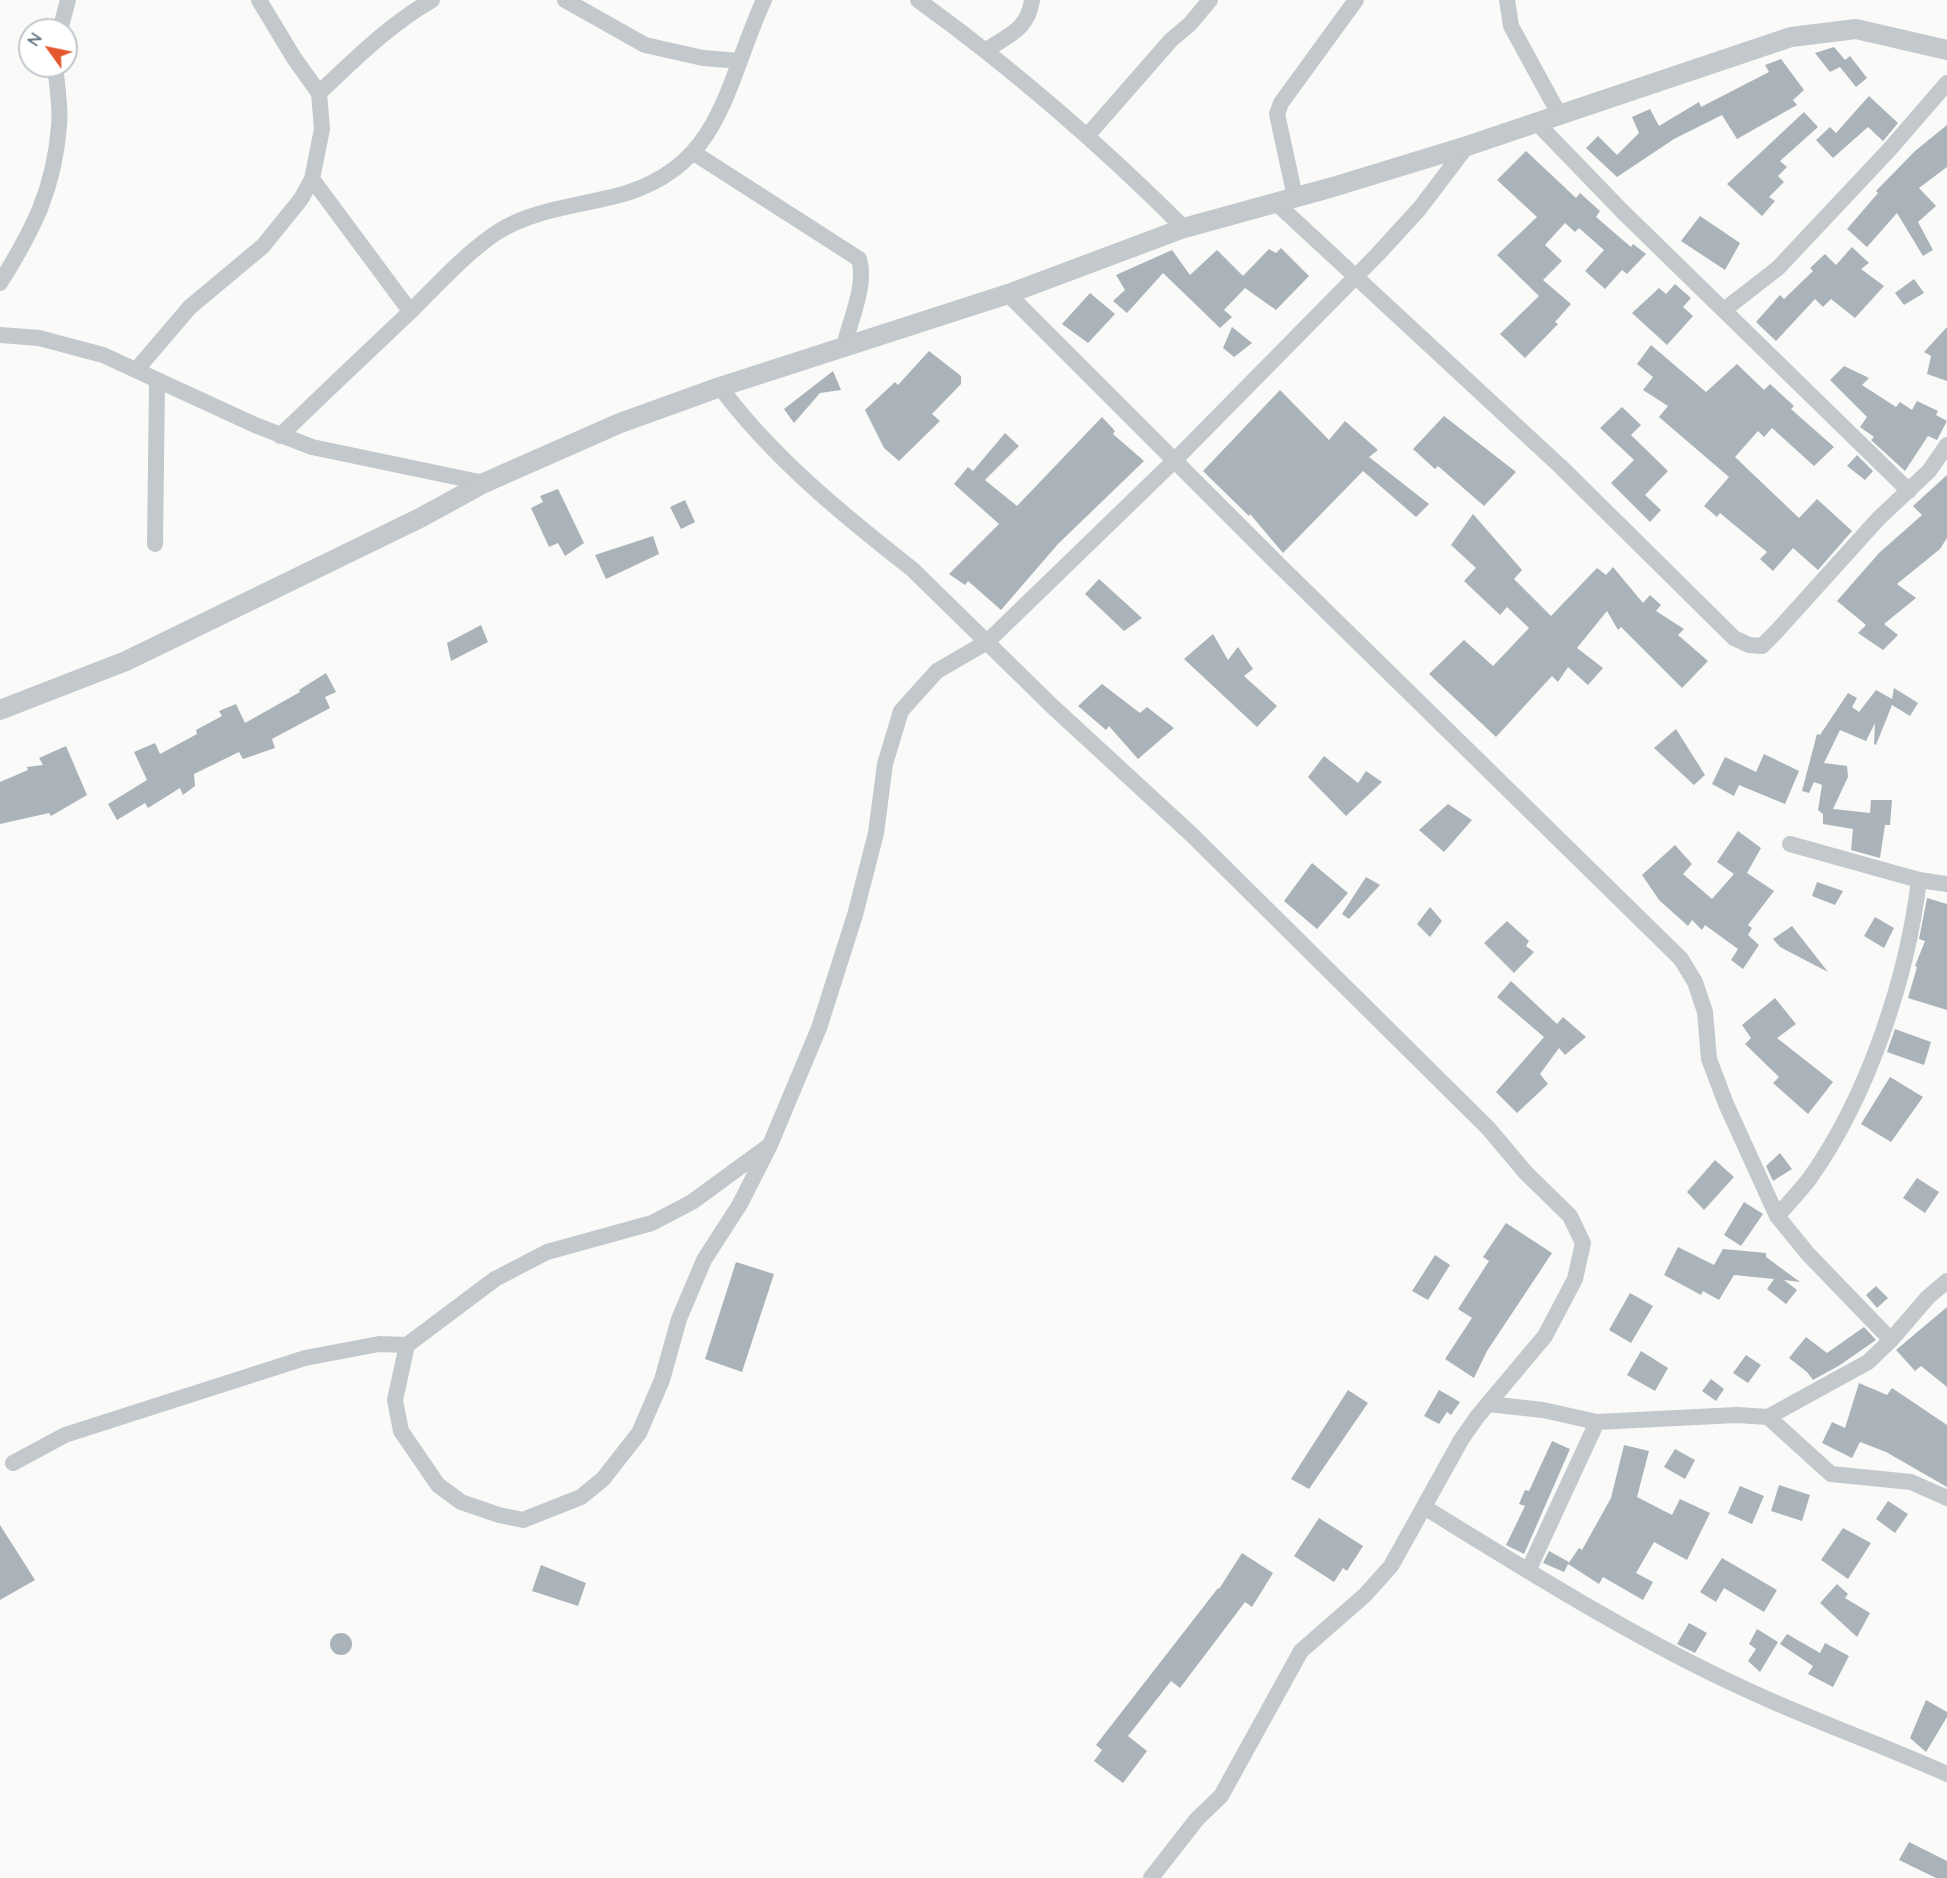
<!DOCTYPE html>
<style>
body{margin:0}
#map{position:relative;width:1947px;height:1878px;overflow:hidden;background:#fafaf8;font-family:Quicksand,sans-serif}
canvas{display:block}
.north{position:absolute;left:18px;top:18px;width:60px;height:60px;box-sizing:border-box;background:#fff;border:2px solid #c1c8cd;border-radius:50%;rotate:303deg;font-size:16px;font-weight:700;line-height:24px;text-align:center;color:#657683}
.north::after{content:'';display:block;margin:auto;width:21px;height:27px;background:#e4572e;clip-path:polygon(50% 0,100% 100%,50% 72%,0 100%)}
</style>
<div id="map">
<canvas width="1947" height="1878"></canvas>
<div class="north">N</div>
</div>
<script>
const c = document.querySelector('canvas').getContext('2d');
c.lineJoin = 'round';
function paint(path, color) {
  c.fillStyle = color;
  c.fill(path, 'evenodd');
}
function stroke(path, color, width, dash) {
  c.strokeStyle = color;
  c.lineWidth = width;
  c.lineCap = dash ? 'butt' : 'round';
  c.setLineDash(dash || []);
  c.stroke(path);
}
const building = new Path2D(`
 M1834 47 1845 60 1850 56 1867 78 1856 87 1840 67 1830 72 1815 53Z
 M1781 59 1804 90 1793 100 1797 105 1737 139 1722 115 1674 139 1617 177 1586 148 1598 136 1617 155 1639 133 1632 117 1650 109 1659 126 1699 102 1701 107 1769 72 1765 65Z
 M1869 96 1898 123 1883 141 1868 127 1833 158 1816 140 1830 127 1836 133Z
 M1804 112 1818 127 1780 161 1787 167 1778 176 1784 182 1769 197 1775 201 1762 216 1727 184Z
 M1947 125V167L1919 188 1936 206 1918 222 1933 250 1923 256 1897 213 1867 247 1847 229 1878 193 1876 191 1915 151Z
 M1526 151 1576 198 1580 193 1600 211 1596 217 1631 247 1633 244 1646 254 1627 274 1622 270 1605 289 1585 271 1604 250 1579 228 1575 232 1565 223 1545 245 1562 261 1543 280 1571 304 1555 322 1558 324 1525 358 1500 334 1539 296 1497 255 1537 217 1497 180Z
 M1700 216 1740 243 1725 270 1681 241Z
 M1852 247 1869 263 1861 269 1884 286 1855 318 1831 299 1823 307 1815 299 1776 341 1756 322 1780 295 1784 299 1813 271 1810 268 1825 254 1836 265Z
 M1281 248 1309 276 1276 310 1245 288 1224 310 1232 317 1220 328 1163 273 1127 313 1113 301 1125 290 1116 275 1172 250 1190 275 1217 250 1243 276 1269 249 1276 253Z
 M1914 279 1924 293 1904 305 1895 293Z
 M1675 284 1691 298 1683 307 1693 316 1667 345 1632 313 1659 288 1666 294Z
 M1090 293 1115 314 1088 343 1062 324Z
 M1232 327 1252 343 1234 357 1223 348Z
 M1947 327V381L1927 374 1931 356 1924 352Z
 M1651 345 1706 392 1737 364 1764 390 1770 384 1794 406 1791 409 1834 447 1814 466 1772 428 1764 437 1758 431 1735 457 1799 518 1817 499 1852 531 1818 570 1793 548 1773 571 1760 559 1767 552 1720 513 1717 517 1704 506 1729 477 1659 417 1668 406 1643 390 1653 377 1637 364Z
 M929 351 961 376V384L932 414 940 421 899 461 884 448 865 410 895 382 898 385Z
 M1844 366 1869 378 1862 385 1896 407 1900 402 1912 410 1917 401 1938 411 1936 415 1947 421 1937 440 1928 436 1905 471 1871 440 1874 437 1860 427 1867 417 1830 380Z
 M833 371 841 390 820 393 794 423 784 409Z
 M1280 390 1329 440 1345 421 1378 450 1369 457 1429 504 1416 517 1363 471 1283 553 1250 514 1249 516 1203 471Z
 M1622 407 1641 425 1631 435 1668 471 1645 495 1661 510 1650 522 1611 483 1634 460 1600 428Z
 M1444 416 1516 472 1484 506 1438 466 1435 469 1413 449Z
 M1102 417 1115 431 1113 434 1144 461 1058 544 1001 610 968 581 965 585 949 574 999 524 954 484 968 467 973 471 1005 433 1019 446 985 480 1017 506Z
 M1857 455 1873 471 1865 480 1847 466Z
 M1947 475V538L1940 549 1897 584 1916 598 1884 624 1898 635 1883 650 1858 633 1866 625 1837 601 1879 553 1922 515 1913 506Z
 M558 489 584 543 565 556 558 543 549 547 531 508 543 502 540 496Z
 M685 500 695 522 681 529 670 507Z
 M1473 514 1522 570 1514 579 1551 616 1597 568 1606 575 1613 567 1643 603 1650 595 1661 605 1656 611 1684 629 1678 635 1708 661 1682 688 1621 627 1618 630 1607 611 1577 648 1603 668 1588 685 1568 667 1558 682 1552 676 1496 737 1429 674 1464 640 1493 666 1529 628 1507 607 1500 615 1464 581 1476 568 1451 545Z
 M653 536 659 554 606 579 595 555Z
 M1099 579 1142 618 1124 631 1085 594Z
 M481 625 488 642 451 661 447 643Z
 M1213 634 1228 660 1238 647 1253 669 1244 676 1277 706 1257 727 1184 659Z
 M326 673 336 692 325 697 330 708 272 739 275 748 243 759 239 752 194 774 195 786 183 795 180 788 148 808 145 803 117 820 108 804 147 780 134 752 155 743 160 754 197 734 196 730 222 716 219 711 236 704 245 723 300 692 299 690Z
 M1102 684 1140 713 1147 707 1174 728 1138 759 1109 726 1106 730 1078 706Z
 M1894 688 1918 703 1910 716 1892 705 1876 745 1874 744 1875 723 1866 741 1840 730 1824 763 1847 766 1848 777 1833 809 1870 813 1871 800H1892L1890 825H1885L1880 858 1851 850 1853 829 1823 824V814L1818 810 1822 785 1814 782 1809 793 1802 791 1817 734 1820 735 1848 693 1857 698 1852 707 1859 712 1876 690 1892 699Z
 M1676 729 1705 775 1694 785 1654 748Z
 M66 746 87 795 51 816 49 813 0 824V782L28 770 27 767 43 765 39 758Z
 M1764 754 1799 771 1785 804 1739 785 1734 796 1712 784 1725 757 1756 772Z
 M1324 756 1358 783 1366 771 1382 782 1346 816 1308 777Z
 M1448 804 1472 820 1444 852 1419 830Z
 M1738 831 1761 848 1747 873 1774 891 1748 925 1752 928 1748 935 1759 945 1743 969 1731 960 1738 949 1705 925 1702 930 1692 920 1688 926 1659 900 1642 875 1675 845 1692 864 1683 874 1712 899 1734 874 1717 862Z
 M1312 863 1348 893 1317 929 1284 901Z
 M1366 877 1380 885 1349 919 1342 914Z
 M1817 882 1843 891 1835 905 1812 896Z
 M1927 898 1947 904V1010L1908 998 1917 967 1915 966 1925 941 1919 939Z
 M1430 907 1442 921 1430 937 1417 924Z
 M1875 917 1894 928 1884 948 1864 936Z
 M1507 921 1529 941 1526 946 1534 952 1514 973 1484 943Z
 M1792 926 1828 972 1780 947 1773 939Z
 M1511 981 1557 1024 1563 1017 1586 1037 1565 1055 1559 1048 1540 1074 1548 1084 1517 1113 1496 1092 1544 1037 1497 997Z
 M1775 998 1796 1024 1777 1038 1833 1082 1808 1114 1773 1083 1779 1077 1745 1044 1751 1038 1742 1025Z
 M1895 1029 1931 1042 1924 1065 1887 1052Z
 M1890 1077 1923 1097 1891 1142 1861 1124Z
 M1780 1153 1792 1169 1773 1181 1766 1166Z
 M1715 1160 1734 1177 1704 1210 1687 1192Z
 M1917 1178 1939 1192 1925 1213 1903 1198Z
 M1744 1202 1763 1214 1741 1246 1724 1235Z
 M1506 1223 1552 1253 1487 1351 1474 1378 1445 1359 1472 1318 1458 1309 1489 1261 1483 1257Z
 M1678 1247 1714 1265 1723 1249 1766 1253V1257L1800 1282 1784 1280 1797 1290 1786 1304 1767 1289 1774 1279 1734 1275 1719 1300 1703 1291 1701 1295 1664 1275Z
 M1435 1255 1450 1265 1428 1300 1412 1291Z
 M736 1262 774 1274 742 1372 705 1359Z
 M1876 1286 1888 1298 1877 1308 1866 1295Z
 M1630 1293 1653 1306 1631 1343 1609 1330Z
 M1947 1307V1387L1921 1366 1915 1371 1896 1350Z
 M1864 1327 1876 1340 1840 1365 1813 1380 1807 1372 1789 1358 1806 1337 1827 1353Z
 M1641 1351 1668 1368 1655 1391 1627 1375Z
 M1746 1355 1761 1365 1748 1383 1733 1373Z
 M1711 1379 1724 1389 1716 1401 1702 1391Z
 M1859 1383 1887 1395 1892 1388 1947 1425V1487L1886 1452 1860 1442 1852 1458 1822 1443 1832 1422 1845 1428Z
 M1348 1390 1368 1403 1309 1489 1291 1479Z
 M1439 1390 1460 1402 1451 1415 1447 1412 1439 1424 1424 1416Z
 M1552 1441 1570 1449 1524 1554 1506 1545 1525 1506 1519 1504 1525 1490 1529 1491Z
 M1624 1445 1649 1451 1637 1497 1672 1515 1680 1499 1710 1513 1687 1560 1654 1542 1636 1573 1653 1582 1643 1600 1603 1577 1599 1584 1568 1564 1579 1548 1582 1550 1611 1498Z
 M1675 1449 1695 1460 1685 1479 1664 1467Z
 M1779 1485 1810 1495 1802 1521 1771 1511Z
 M1740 1486 1764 1496 1752 1524 1728 1513Z
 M1888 1501 1908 1514 1895 1533 1876 1519Z
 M1319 1518 1363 1546 1347 1571 1343 1568 1334 1582 1294 1556Z
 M0 1525 35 1580 0 1600Z
 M1843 1528 1871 1543 1848 1579 1821 1560Z
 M1549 1551 1569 1562 1564 1572 1543 1563Z
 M1242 1553 1273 1573 1252 1607 1245 1602 1180 1688 1171 1681 1128 1736 1147 1751 1123 1783 1094 1761 1102 1750 1096 1745 1218 1588 1219 1589Z
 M1722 1558 1777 1590 1764 1612 1724 1588 1716 1602 1700 1592Z
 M541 1565 586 1583 578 1606 532 1591Z
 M1837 1584 1848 1594 1845 1598 1870 1613 1857 1637 1820 1603Z
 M1689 1623 1707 1633 1695 1653 1677 1644Z
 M1757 1629 1778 1642 1760 1672 1748 1661 1756 1649 1749 1644Z
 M330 1644a11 11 0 1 1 22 0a11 11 0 1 1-22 0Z
 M1787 1634 1820 1653 1825 1643 1849 1656 1833 1687 1808 1674 1813 1666 1780 1644Z
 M1926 1700 1947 1712V1717L1926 1752 1910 1738Z
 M1909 1842 1947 1861V1878H1936L1899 1860Z`);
const minor = new Path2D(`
 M565 0 645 45 703 58 740 61
 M918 0C1012 68 1102 146 1184 228
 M1507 0 1511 26 1559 114
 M60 30 68 0
 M985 51C1008 35 1028 30 1032 0
 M319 93C354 60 390 24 432 0
 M1537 123 1622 211 1909 491
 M1087 136 1171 40 1190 24 1210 0
 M694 153 859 259C867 284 850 321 844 346
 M312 179 410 311
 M1295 197 1277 114 1281 103 1356 0
 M1275 202 1561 467 1734 638 1749 645 1762 646 1776 632 1879 518 1929 471 1947 445
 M0 283C33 230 54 190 59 126 61 107 57 85 55 66
 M1008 294 1277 563 1681 959 1695 982 1705 1012 1709 1059 1726 1104 1777 1216 1808 1254 1891 1340
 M1724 310 1778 268 1889 150 1947 83
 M0 335 39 338 103 355 255 425 312 447 484 483
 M137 369 190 307 263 246 301 199 312 179 322 129 319 93 294 58 259 0
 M720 387C772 457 843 515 912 569L1052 706 1192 835 1488 1128 1526 1173 1570 1216 1583 1243 1575 1279 1545 1336 1477 1417 1461 1440 1391 1566 1365 1595 1301 1651 1221 1796 1197 1819 1151 1878
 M280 436C324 393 368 352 412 310 438 284 465 254 496 233 529 211 574 206 612 197 722 171 724 87 764 0
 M155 544 157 382
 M1790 844 1919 880 1947 884
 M770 1145 692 1202 652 1223 547 1252 495 1279 407 1345 395 1400 401 1431 438 1485 461 1502 499 1515 523 1520 581 1497 603 1479 639 1433 662 1380 679 1319 704 1260 740 1204 770 1145 819 1028 855 915 876 833 885 764 901 711 937 671 987 642 1174 461 1378 254 1420 208 1467 146
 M1777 1216C1788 1204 1800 1191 1810 1178 1868 1096 1907 979 1919 880
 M1488 1404 1543 1410 1597 1422 1737 1415 1768 1417 1868 1362 1891 1340 1928 1297 1947 1281
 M1768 1417 1831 1474 1911 1482 1947 1498
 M13 1463 65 1435 305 1358 379 1344 407 1345
 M1424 1507C1528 1571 1634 1638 1745 1689 1811 1720 1880 1744 1947 1774
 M1528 1571 1597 1422`);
const tertiary = new Path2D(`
 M0 710 126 661 420 518 484 483 620 423 720 387 1008 294 1184 228 1333 187 1467 146 1791 37 1856 29 1947 50`);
paint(building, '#aab3b9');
stroke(minor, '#c3c8cc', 16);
stroke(tertiary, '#c3c8cc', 20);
</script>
